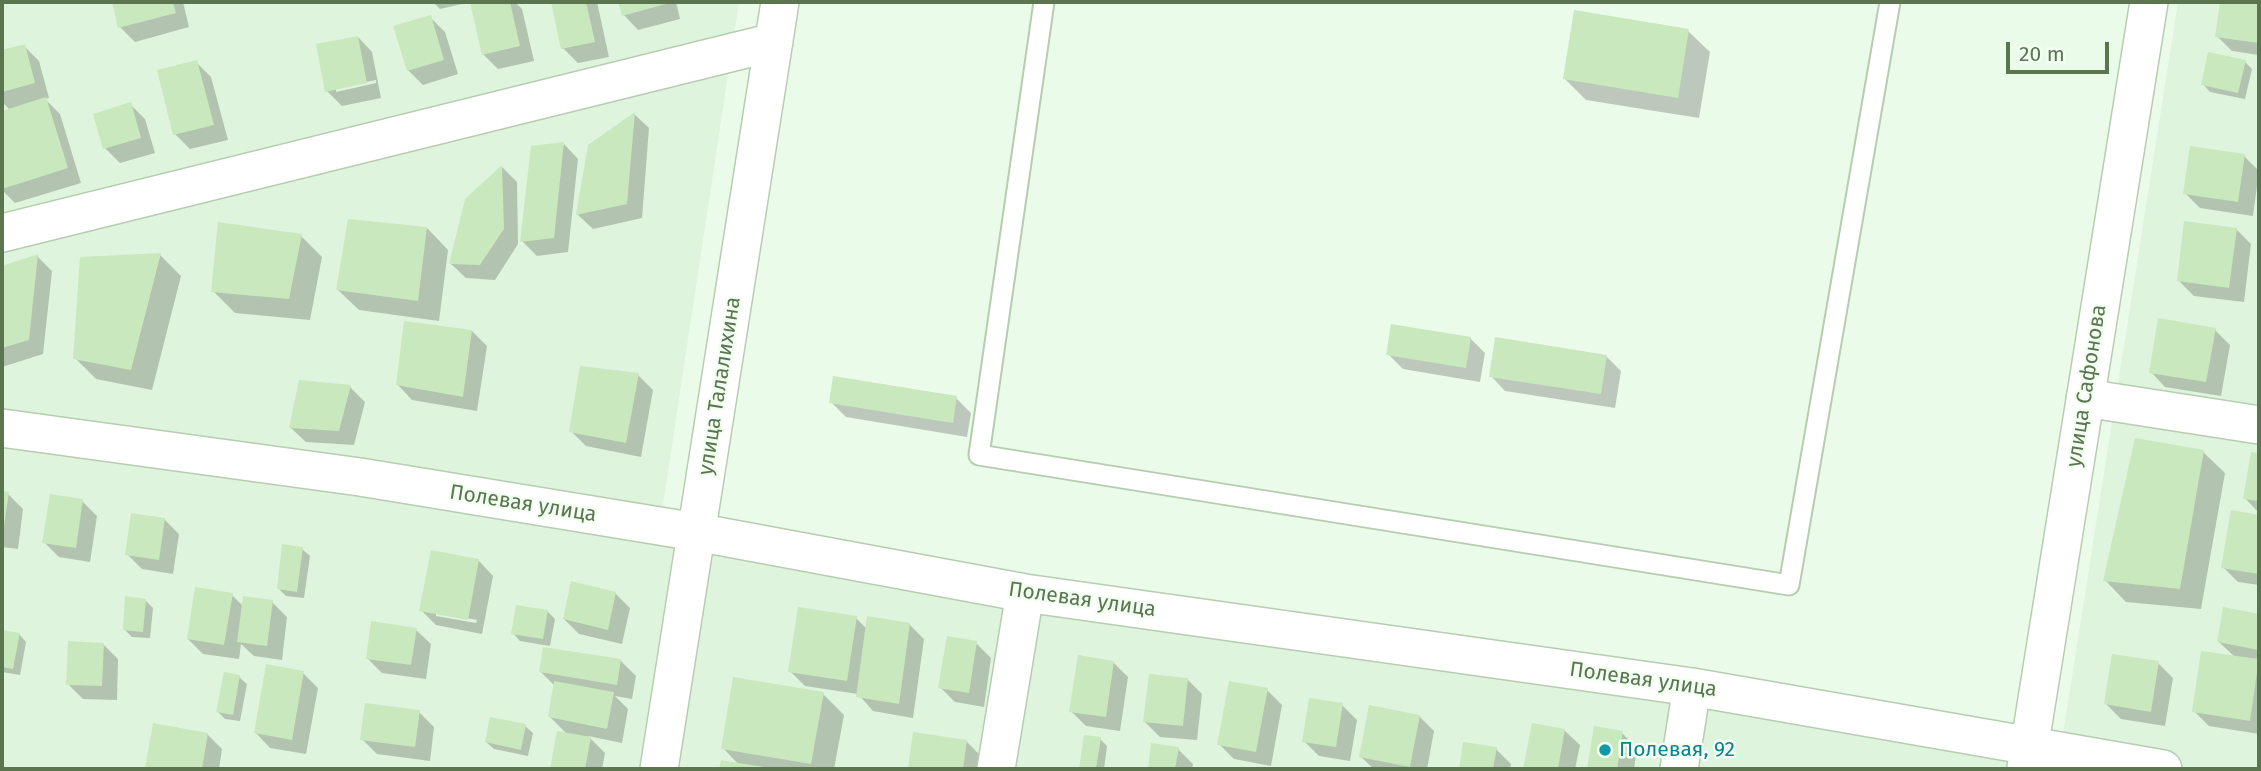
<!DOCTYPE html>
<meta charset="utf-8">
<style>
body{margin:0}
#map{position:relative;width:2261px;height:771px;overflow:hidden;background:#ebfbea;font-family:"Fira Sans",sans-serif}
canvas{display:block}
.frame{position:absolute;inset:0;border:4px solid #5b754f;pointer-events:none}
.scale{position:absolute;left:2006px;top:42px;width:103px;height:32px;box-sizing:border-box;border:4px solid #5b754f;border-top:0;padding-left:9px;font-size:21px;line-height:24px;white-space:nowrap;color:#5b754f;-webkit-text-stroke:5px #f2fef1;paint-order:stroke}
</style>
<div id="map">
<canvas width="2261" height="771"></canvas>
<div class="frame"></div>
<div class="scale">20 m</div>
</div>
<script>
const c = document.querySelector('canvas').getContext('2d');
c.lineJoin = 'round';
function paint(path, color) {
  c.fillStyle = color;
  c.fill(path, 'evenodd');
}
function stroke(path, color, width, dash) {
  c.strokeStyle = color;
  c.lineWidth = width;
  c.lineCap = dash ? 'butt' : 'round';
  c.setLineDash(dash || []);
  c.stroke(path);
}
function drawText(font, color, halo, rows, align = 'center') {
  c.font = font + ' "Fira Sans",sans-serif';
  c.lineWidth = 5;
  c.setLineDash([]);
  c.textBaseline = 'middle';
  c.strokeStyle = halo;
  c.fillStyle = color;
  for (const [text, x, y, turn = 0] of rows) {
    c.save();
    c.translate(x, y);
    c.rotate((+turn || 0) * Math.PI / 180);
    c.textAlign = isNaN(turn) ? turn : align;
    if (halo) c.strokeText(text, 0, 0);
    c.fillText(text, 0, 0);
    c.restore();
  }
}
const residential = new Path2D(`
 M2 2H739L660 525 2060 753 2178 2H2259V769H2Z`);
const shadow = new Path2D(`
 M113 2H183L189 27 135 42 120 27Z
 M433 2H462V4L440 9Z
 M472 2H515L522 9 534 61 498 69 483 54Z
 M553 2H597L609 57 578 63 563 48Z
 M620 2H676L680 19 638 30 624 15Z
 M2222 2H2259V55L2232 51 2217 36Z
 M430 17 445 32 458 74 423 85 408 70Z
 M1688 31 1710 52 1699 118 1586 100 1565 79Z
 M358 37 372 52 381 98 342 106 327 91ZM376 80V83L336 92V88Z
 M24 46 39 61 49 98 45 99 60 114 81 183 15 203 2 190V113L10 110 2 102V52Z
 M196 62 211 77 228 140 190 149 175 134Z
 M2245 62 2252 69 2245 99 2210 92 2203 84Z
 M130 104 145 119 155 153 120 163 105 148Z
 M634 114 649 128 642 218 593 229 578 215 590 146Z
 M564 144 578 159 568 252 537 256 522 241Z
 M2244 156 2259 171 2253 216 2200 208 2185 193Z
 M502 167 517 182 518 244 495 280 466 278 451 264 467 200Z
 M427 228 448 250 439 321 359 310 337 289Z
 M2236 229 2251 244 2244 302 2194 296 2179 281Z
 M301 236 322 257 310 320 235 313 213 291Z
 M160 255 181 276 152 390 96 379 75 358Z
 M37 256 52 271 43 354 2 367V267Z
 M2215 330 2230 345 2221 396 2165 387 2151 372Z
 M472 331 487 346 477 411 412 400 398 385Z
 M1470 338 1485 353 1480 382 1403 369 1388 354Z
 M1606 356 1621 371 1615 408 1505 391 1491 376Z
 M638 375 653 390 641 457 586 446 571 431Z
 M350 387 365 402 354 445 306 442 291 428Z
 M956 398 971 413 967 437 846 417 831 402Z
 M2203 452 2225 473 2201 609 2126 602 2105 580Z
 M2253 454 2259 455V513L2245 498Z
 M2 493 8 494 23 509 18 549 2 547Z
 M82 501 97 516 90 562 59 557 44 542Z
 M2232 512 2259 516V585L2238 582 2223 567Z
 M164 519 179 534 173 574 142 569 127 554Z
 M302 549 310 556 304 598 286 596 279 589Z
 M479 561 493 576 482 634 436 625 421 610ZM436 612 477 620 476 623 436 616Z
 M615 593 630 608 622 644 579 634 564 619Z
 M232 595 243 606 272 602 287 617 282 660 254 656 241 644 239 659 203 654 188 639Z
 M145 600 153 608 150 638 132 637 124 629Z
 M2225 609 2259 615V734L2209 726 2194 711 2235 657 2219 642Z
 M547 611 555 619 550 646 520 641 513 633Z
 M856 618 867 629 909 624 924 639 913 718 873 711 858 694 805 686 790 671Z
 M416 630 431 644 426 679 382 673 367 658Z
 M2 632 19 634 26 642 20 675 2 672Z
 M976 643 991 658 984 707 955 702 940 687Z
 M103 644 118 659 117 700 83 699 68 684Z
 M621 661 636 676 632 699 615 696 628 709 622 743 588 736 605 753 602 769H552L558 733 567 734 549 716 555 686 541 672Z
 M1113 662 1128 677 1120 731 1086 726 1071 711Z
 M2158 663 2173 678 2165 726 2121 719 2106 704Z
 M303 673 318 688 306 754 270 748 256 733Z
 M239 677 247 684 240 721 225 719 218 712Z
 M1187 679 1202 694 1197 740 1160 737 1145 722Z
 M1267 690 1282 705 1271 766 1234 759 1219 744Z
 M823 694 844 715 834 769H721L722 762 739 765 723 748Z
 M1342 705 1357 720 1350 761 1319 756 1304 741Z
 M419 712 434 727 430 761 377 754 362 739Z
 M1419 716 1434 731 1427 769H1374L1361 757Z
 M154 725 207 734 222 749 219 769H147Z
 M1533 725 1565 731 1580 745 1575 769H1525Z
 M525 726 533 733 528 756 494 749 486 742Z
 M1595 728 1622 733 1637 748 1634 769H1588Z
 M914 734 966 741 981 756 980 769H910Z
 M1086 737 1100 739 1107 746 1104 769H1081Z
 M1465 744 1496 749 1511 764 1510 769H1461Z
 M1153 745 1178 749 1193 764 1192 769H1150Z`);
const building = new Path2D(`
 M112 2H173L176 13 118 28Z
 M470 2H510L520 46 482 55Z
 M551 2H586L595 42 561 49Z
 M618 2H666V4L622 16Z
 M2220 2H2259V43L2215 37Z
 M1574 10 1689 29 1678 98 1563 79Z
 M431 15 444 60 407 71 393 26Z
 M358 36 367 83 325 92 316 44Z
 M25 44 35 83 2 92V50Z
 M2208 52 2246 60 2238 93 2201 85Z
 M197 60 214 125 173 135 157 70Z
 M46 97 68 168 2 189V111Z
 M131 102 141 138 103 149 93 114Z
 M635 112 627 204 576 215 588 145Z
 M564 142 554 238 520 242 531 146Z
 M2190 146 2245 154 2238 202 2183 194Z
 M502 165 504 229 480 265 449 264 465 199Z
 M348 219 427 227 418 301 336 290Z
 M2184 221 2237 228 2229 288 2177 281Z
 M218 222 302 234 289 299 211 292Z
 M161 253 131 370 73 359 80 257Z
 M38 254 29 340 2 348V266Z
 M2158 318 2216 328 2206 382 2149 373Z
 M404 321 472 330 463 397 396 385Z
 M1391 324 1471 337 1466 368 1386 355Z
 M1495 337 1607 355 1601 394 1489 377Z
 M580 366 639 373 626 443 569 432Z
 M833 376 957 396 953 423 829 403Z
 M299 380 351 385 339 431 289 428Z
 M2135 438 2204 450 2180 589 2103 581Z
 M2251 452 2259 453V501L2243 499Z
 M2 491 9 492 3 533 2 532Z
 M50 494 83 499 76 548 42 543Z
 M2231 510 2259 515V574L2221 568Z
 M131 513 165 518 159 560 125 555Z
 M282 544 303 547 297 592 277 589Z
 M431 550 479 559 468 620 419 611Z
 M571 581 616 592 608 630 563 619Z
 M195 587 233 593 224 645 187 639Z
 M125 596 146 599 143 632 123 630Z
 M243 596 273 600 267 646 237 642Z
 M516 605 548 610 543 639 511 634Z
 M798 607 857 616 847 681 788 672Z
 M2223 607 2259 614V650L2217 642Z
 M867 616 910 623 899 704 856 697Z
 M371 621 417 628 411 665 366 659Z
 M2 630 20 633 13 669 2 667Z
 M947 636 977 641 969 693 938 688Z
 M68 641 104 643 102 686 66 685Z
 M543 647 621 659 617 685 539 672Z
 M2201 651 2259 659 2250 721 2192 712Z
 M2112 654 2159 661 2151 712 2104 704Z
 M1078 655 1114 661 1106 717 1069 712Z
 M266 664 304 671 292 740 254 733Z
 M224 672 240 675 233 715 216 712Z
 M1149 674 1188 678 1183 726 1143 722Z
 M733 677 824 692 811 764 721 749Z
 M554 681 614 692 607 729 548 717Z
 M1229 681 1268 688 1256 752 1217 745Z
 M1309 698 1343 703 1336 747 1302 742Z
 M365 703 420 710 415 747 360 740Z
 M1369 705 1420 715 1410 767 1359 757Z
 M490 717 526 724 521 750 485 742Z
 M153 723 208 733 202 769H145Z
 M1532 723 1565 729 1558 769H1523Z
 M1594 726 1623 731 1617 769H1587Z
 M557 731 591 737 585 769H550Z
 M913 732 967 740 963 769H908Z
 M1084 735 1101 737 1096 769H1079Z
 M1463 742 1497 747 1493 769H1459Z
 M1151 743 1179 747 1175 769H1148Z
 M721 760 770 768V769H719Z`);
const lane = new Path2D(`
 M1044 2 979 455 1789 585 1890 2`);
const street = new Path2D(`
 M2 233 774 42
 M2085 398 2259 425
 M2 428 360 477 696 532 1025 593 1692 687 2163 769
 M2026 768 2149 2
 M659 769 780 2
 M996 769 1025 593
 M1679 769 1692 687`);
const markers = [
 [1605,750,7,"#0f9aa8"]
];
const streetNames = [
 ["улица Талалихина",720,386,-81],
 ["улица Сафонова",2087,386,-81],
 ["Полевая улица",523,504,9],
 ["Полевая улица",1082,600,8],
 ["Полевая улица",1643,680,8]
];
const cultureNames = [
 ["Полевая, 92",1619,750]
];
paint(residential, '#dff4dc');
paint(shadow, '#0003');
paint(building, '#c9e8bd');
stroke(lane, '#b7cdb1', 23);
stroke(street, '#b7cdb1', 40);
stroke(lane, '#fff', 19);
stroke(street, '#fff', 37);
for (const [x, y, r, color] of markers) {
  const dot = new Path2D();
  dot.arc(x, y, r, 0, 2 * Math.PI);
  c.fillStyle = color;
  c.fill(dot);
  stroke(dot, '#f2fef1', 2.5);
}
drawText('21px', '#5b754f', '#f2fef1', streetNames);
drawText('21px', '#0d838f', '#f2fef1', cultureNames, 'left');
</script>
